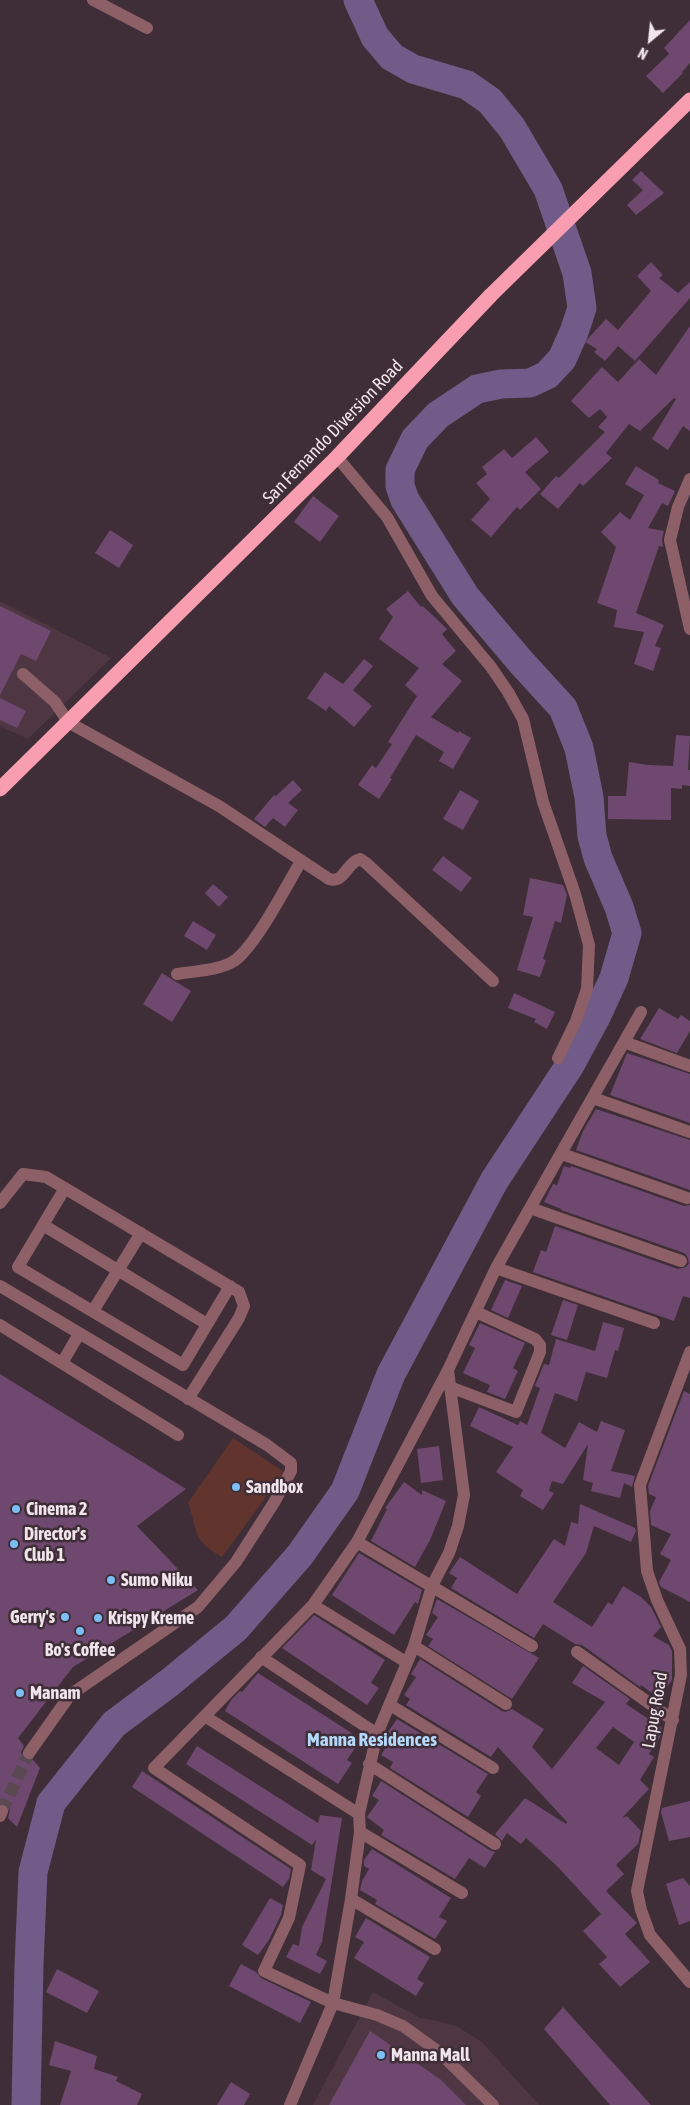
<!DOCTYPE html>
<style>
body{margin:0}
#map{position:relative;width:690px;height:2105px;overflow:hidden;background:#3f2e37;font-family:"Asap Condensed",sans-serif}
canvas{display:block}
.north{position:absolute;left:625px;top:15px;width:50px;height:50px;-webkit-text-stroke:4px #3f2e37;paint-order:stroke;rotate:208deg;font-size:14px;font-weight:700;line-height:20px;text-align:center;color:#f0e5ea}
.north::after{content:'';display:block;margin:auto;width:18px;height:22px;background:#f0e5ea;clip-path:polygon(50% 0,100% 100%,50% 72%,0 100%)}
</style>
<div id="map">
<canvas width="690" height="2105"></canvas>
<div class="north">N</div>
</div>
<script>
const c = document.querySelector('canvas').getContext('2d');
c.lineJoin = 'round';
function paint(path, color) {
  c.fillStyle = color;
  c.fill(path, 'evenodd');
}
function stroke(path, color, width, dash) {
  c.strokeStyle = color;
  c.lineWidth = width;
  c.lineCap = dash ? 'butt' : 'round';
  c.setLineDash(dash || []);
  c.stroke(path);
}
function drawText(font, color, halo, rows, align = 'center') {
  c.font = font + ' "Asap Condensed",sans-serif';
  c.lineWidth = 5;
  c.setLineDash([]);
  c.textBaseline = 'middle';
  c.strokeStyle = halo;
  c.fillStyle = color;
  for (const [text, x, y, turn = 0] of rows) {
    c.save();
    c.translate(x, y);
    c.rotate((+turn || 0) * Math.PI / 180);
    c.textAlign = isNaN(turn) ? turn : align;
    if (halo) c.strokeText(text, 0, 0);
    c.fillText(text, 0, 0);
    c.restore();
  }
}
const built = new Path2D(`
 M0 601 111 658 28 739 0 726Z
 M373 1992 420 2018 438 2021 458 2027 482 2042 539 2105H313Z`);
const green = new Path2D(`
 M233 1438 284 1472 222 1557C191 1539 199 1533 188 1503Z`);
const river = new Path2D(`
 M26 2105 29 1965 33 1872 51 1803 114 1724 169 1683 236 1628 300 1555 345 1491 391 1374 494 1181 570 1065 597 1015 614 978 627 933 619 907 598 858 592 836 589 797 579 748 563 708 520 661 465 596 405 500 400 486V470L415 439 438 415 477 389 501 384 530 383 547 375 562 359 574 332 582 308 577 273 548 189 512 128 490 101 467 85 413 69 392 57 375 37 358 0`);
const building = new Path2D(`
 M690 20V63L682 72 683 73 663 93 646 76 669 54 664 48Z
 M641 171 664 193 636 215 627 205 643 190 632 180Z
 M651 262 663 275 659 278 678 293 690 282V298L635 361 618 346 605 361 594 352 597 349 585 342 606 319 618 330 651 291 637 276Z
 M690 326V431L683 426 668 450 652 439 676 399 674 398 640 431 629 424 606 453 612 458 583 486 580 483 558 509 540 494 556 476 559 478 605 432 598 427 607 417 600 409 589 418 571 401 602 367 618 382 639 359 656 375Z
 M536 437 549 452 525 472 541 489 520 510 517 507 491 537 471 520 490 499 476 483 487 474 482 467 504 449 512 458Z
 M636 466 659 480 658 483 675 491 668 506 662 503 648 528 664 531 662 539 663 547 659 546 636 613 664 625 655 646 661 648 653 671 634 664 644 632 614 627 617 610 597 603 616 547 601 532 620 512 630 520 644 495 625 484Z
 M313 496 339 516 320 542 294 522Z
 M110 530 133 545 119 568 95 553Z
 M408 591 421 607 423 606 447 629 442 634 456 651 442 664 462 681 431 717 458 733 459 731 471 738 453 769 439 761 444 752 416 735 390 778 392 779 379 799 358 785 372 765 376 768 392 744 388 742 417 696 405 685 419 668 379 639 393 617 386 609Z
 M0 606 51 631 36 661 21 654 0 695Z
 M364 659 373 666 353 690 372 706 354 727 329 706 326 711 307 698 325 672 343 684Z
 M0 698 26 711 17 728 0 720Z
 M676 735 690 736 688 770H690V786L682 785V789L671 788V820L608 819V796H626L629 762 648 765 673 766Z
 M293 780 302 790 288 803 298 810 285 827 273 818 265 827 254 819 274 795 276 796Z
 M460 790 479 801 463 830 443 819Z
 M443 856 472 878 461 892 432 870Z
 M530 878 563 885 567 895 561 923 555 921 543 959 546 960 540 977 517 970 533 917 523 915Z
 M213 884 228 897 219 907 205 893Z
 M193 921 216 935 207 950 184 936Z
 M162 973 191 991 172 1022 143 1004Z
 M514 993 555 1012 547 1029 534 1022 536 1019 508 1008Z
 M659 1008 678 1019 681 1015 690 1021V1031L677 1053 640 1039Z
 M627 1053 690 1074V1123L610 1095Z
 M596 1109 690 1140V1190L576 1150 583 1131Z
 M564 1166 570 1168 571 1166 684 1206 690 1205V1298L683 1296 674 1321 533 1272 541 1250 546 1252 555 1226 678 1269 686 1267 689 1263 687 1256 684 1253 561 1210V1209L544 1202 553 1184 557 1185Z
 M505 1280 522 1286 508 1318 491 1310Z
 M563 1300 578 1305 567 1340 551 1335Z
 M603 1322 624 1328 618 1351 615 1350 607 1378 586 1372 577 1401 555 1393 541 1433 565 1448 579 1422 597 1432 601 1421 625 1430 611 1471 635 1476 632 1487 624 1483 620 1498 591 1491 593 1483 583 1480 588 1444 563 1484 552 1481 549 1491 554 1493 543 1510 520 1496 523 1490 496 1472 513 1447 470 1426 479 1407 518 1425 520 1421 527 1425 540 1388 535 1386 544 1364 549 1365 556 1339 595 1351Z
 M480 1323 525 1343 513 1368 518 1371 505 1399 487 1392 490 1385 463 1373 475 1348 469 1345Z
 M0 1374 186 1489 137 1526 198 1590 73 1667 18 1738 24 1746 21 1752 22 1757 28 1761 33 1760 40 1768 17 1827 8 1818 10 1810 9 1806 0 1803Z
 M684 1391 690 1394V1602L661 1587 659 1582 671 1560 660 1554 671 1534 651 1525 650 1511 656 1497 649 1494 648 1486Z
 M439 1446 443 1480 421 1483 417 1449Z
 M404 1482 422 1495V1490L446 1501 430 1540 415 1567 371 1541 387 1509 385 1508Z
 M580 1504 635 1528 636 1531 631 1542 594 1526 586 1553 553 1602 592 1627 608 1602 612 1605 623 1586 641 1597 651 1607 661 1627 653 1636 669 1645 672 1651V1680L659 1698 641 1685 640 1687 582 1645 575 1644 543 1624 534 1638 451 1588 457 1578 449 1573 460 1557 517 1594 554 1539 565 1546 571 1522 578 1524Z
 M359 1553 422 1590 418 1604 415 1602 394 1635 332 1595Z
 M437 1599 539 1658 512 1699 428 1646 433 1639 426 1635 438 1617 432 1613Z
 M314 1615 385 1660 371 1683 379 1688 367 1705 282 1648Z
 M420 1659 502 1711 506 1712 512 1709 544 1729 532 1747 552 1769 605 1702 572 1683 583 1666 630 1699 626 1704 662 1728 660 1737 649 1754 654 1757 640 1780 649 1789 622 1818 627 1816 641 1831 638 1844 616 1865 624 1874 606 1891 637 1923 625 1934 650 1962 620 1987 599 1964 607 1957 583 1931 601 1914 558 1867 526 1838 521 1844 507 1833 502 1841 495 1834 525 1798 566 1824 567 1822 498 1747 491 1757 406 1705 410 1699 404 1695 416 1677 411 1674ZM613 1727 634 1742 619 1765 596 1748Z
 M258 1673 361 1739 347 1760 352 1763 338 1784 225 1711 231 1700 240 1691 242 1692Z
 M397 1719 488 1774 476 1792 481 1796 468 1817 390 1768 393 1762 381 1755 393 1736 388 1732Z
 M197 1746 318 1823 320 1815 342 1818 322 1942 316 1955 327 1961 320 1974 286 1957 293 1944 299 1946 302 1927 326 1879 311 1870 316 1839 312 1845 186 1764Z
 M142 1771 291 1869 289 1879 283 1887 132 1787Z
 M381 1781 491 1851 495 1852 485 1868 469 1858 455 1879 381 1835 384 1830 367 1817 379 1800 372 1796Z
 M690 1801V1837L669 1841 661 1812 662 1808Z
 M372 1849 451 1898 439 1917 447 1921 435 1939 375 1904 377 1900 360 1890 362 1881 369 1869 364 1866V1860Z
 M683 1878 690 1886V1921L679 1925 666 1884Z
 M270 1898 283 1905 281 1915 269 1940 258 1955 242 1945Z
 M366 1918 430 1957 417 1979 424 1983 416 1996 354 1958 364 1942 355 1937Z
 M241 1964 256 1972 261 1978 311 2002 300 2023 229 1986Z
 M57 1969 99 1991 87 2013 46 1992Z
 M563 2007 651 2105H610L544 2029Z
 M370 2031 440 2079 466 2105H329Z
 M55 2041 97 2056 94 2069 118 2077 116 2081 142 2094 137 2105H60L71 2071 49 2065Z
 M231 2082 250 2094 244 2105H217Z`);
const minorTunnel = new Path2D(`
 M2 1811 29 1753`);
const minor = new Path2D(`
 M93 0 147 28
 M337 457 387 517 432 596 491 667 508 692 523 719 543 802 575 894 589 945 587 989 576 1021 558 1058
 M690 479 678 507 670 540 690 629
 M23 674 55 702 68 722 219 806 329 879C344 884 346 863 360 859L366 863 493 981
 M177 974C195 971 218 971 234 961 255 947 287 885 301 861
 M624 1042 690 1066
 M593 1098 690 1132
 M562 1154 687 1198
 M65 1188 18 1267 183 1365 230 1286
 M0 1203 23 1174 46 1177 239 1292 244 1306 239 1318 188 1399
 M530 1208 681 1261
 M43 1225 207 1324
 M496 1268 654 1323
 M0 1286 267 1445 291 1463V1471L275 1501 236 1562 198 1607 70 1695 29 1753
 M93 1311 141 1233
 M0 1325 178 1435
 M690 1352 640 1485 647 1571 657 1600 680 1649 681 1675 637 1891 641 1910 650 1935 690 1982
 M62 1363 79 1334
 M450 1387 516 1412 540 1352V1345L535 1339 476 1312
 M357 1542 532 1646
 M313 1605 406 1662
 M414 1646 506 1704
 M577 1652 673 1720
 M261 1657 377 1734
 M390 1705 493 1768
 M206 1717 359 1814
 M369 1764 495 1844
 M0 1816 2 1811
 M360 1832 462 1893
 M351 1899 435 1949
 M290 2105 333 2003 351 1899 360 1832 359 1814 377 1734 414 1646 432 1586 449 1553 458 1526 464 1495 448 1370
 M493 2105 439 2052 403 2026 377 2015 333 2003 264 1971 289 1918 300 1865 154 1768 313 1605 357 1542 448 1370 496 1268 641 1012`);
const highway = new Path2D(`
 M0 789 337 457 491 295 690 100`);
const markers = [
 [236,1487,5,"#7bbef8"],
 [16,1509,5,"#7bbef8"],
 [14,1544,5,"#7bbef8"],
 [111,1580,5,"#7bbef8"],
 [65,1617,5,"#7bbef8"],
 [98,1618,5,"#7bbef8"],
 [80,1631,5,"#7bbef8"],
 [20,1693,5,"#7bbef8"],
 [381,2055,5,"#7bbef8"]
];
const streetNames = [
 ["San Fernando Diversion Road",333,432,-46],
 ["Lapug Road",655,1710,-80]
];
const poiNames = [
 ["Sandbox",246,1487],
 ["Cinema 2",26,1509],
 ["Director's",24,1534],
 ["Club 1",24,1555],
 ["Sumo Niku",121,1580],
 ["Gerry's",55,1617,"right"],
 ["Krispy Kreme",108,1618],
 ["Bo's Coffee",80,1650,"center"],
 ["Manam",30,1693],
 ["Manna Mall",391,2055]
];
const neighbourhoodNames = [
 ["Manna Residences",372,1740]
];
paint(built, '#4e3742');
paint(green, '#62342e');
stroke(river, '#715b89', 29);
paint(building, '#6e486e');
stroke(minorTunnel, '#5a4952', 12, [12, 6]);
stroke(minor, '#8d5f67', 12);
stroke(highway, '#f99eb0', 15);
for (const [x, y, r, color] of markers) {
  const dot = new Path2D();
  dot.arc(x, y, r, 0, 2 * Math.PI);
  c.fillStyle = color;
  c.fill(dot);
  stroke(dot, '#3f2e37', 2);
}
drawText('18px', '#f0e5ea', '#3f2e37', streetNames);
drawText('bold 18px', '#f0e5ea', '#3f2e37', poiNames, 'left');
drawText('bold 19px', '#b4d9fa', '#3f2e37', neighbourhoodNames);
</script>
